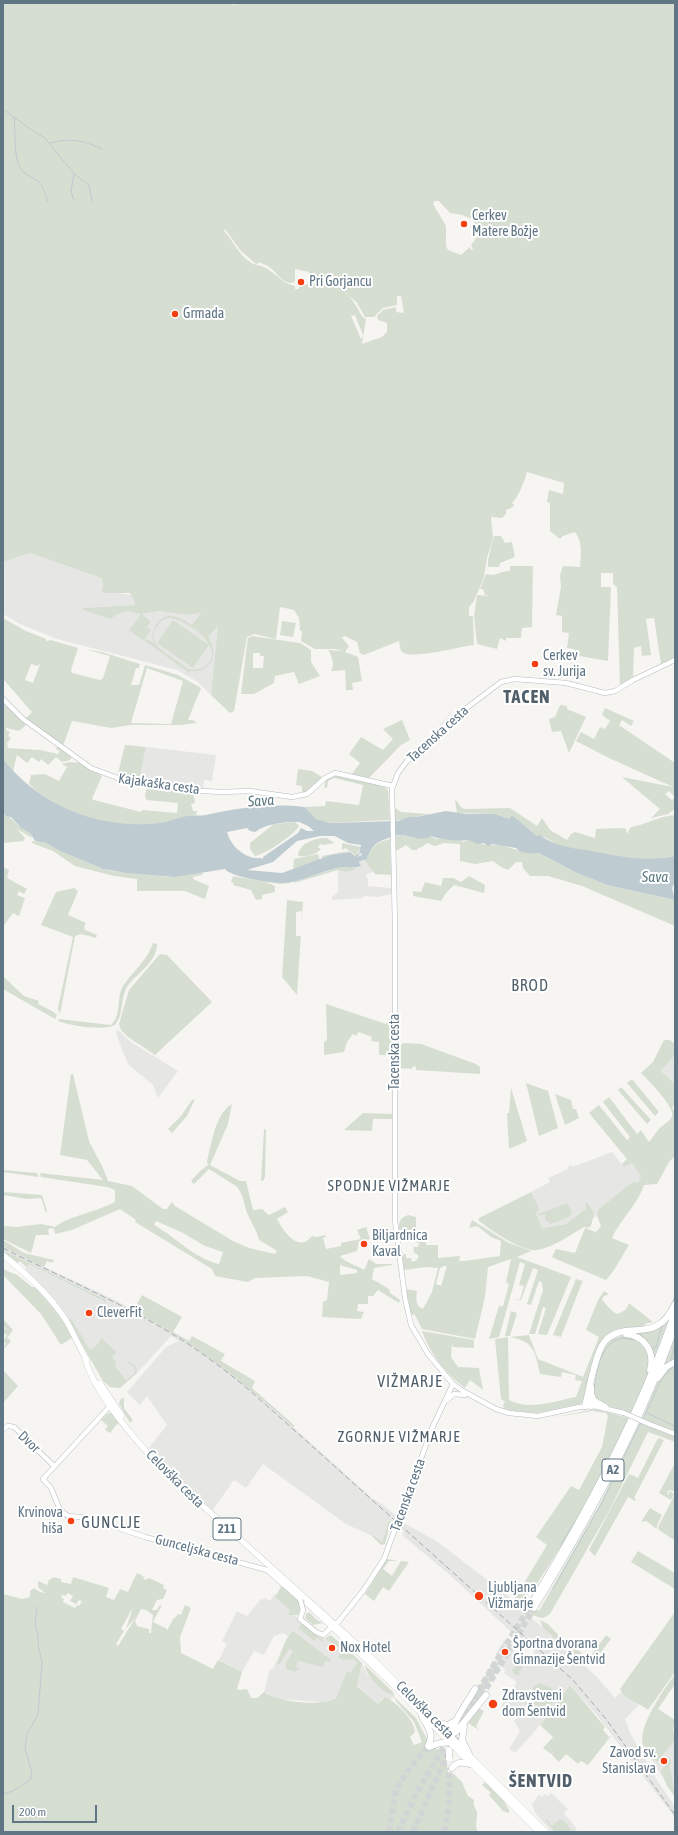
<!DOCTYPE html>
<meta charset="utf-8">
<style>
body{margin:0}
#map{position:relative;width:678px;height:1835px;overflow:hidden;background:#f6f5f1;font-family:"Asap Condensed",sans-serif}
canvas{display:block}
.frame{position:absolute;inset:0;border:4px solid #617685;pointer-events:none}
.scale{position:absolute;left:12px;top:1805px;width:85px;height:18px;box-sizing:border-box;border:2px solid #617685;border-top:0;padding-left:5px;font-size:12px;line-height:14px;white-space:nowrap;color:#617685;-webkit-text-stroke:3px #fff;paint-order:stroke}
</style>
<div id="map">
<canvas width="678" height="1835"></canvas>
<div class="frame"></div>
<div class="scale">200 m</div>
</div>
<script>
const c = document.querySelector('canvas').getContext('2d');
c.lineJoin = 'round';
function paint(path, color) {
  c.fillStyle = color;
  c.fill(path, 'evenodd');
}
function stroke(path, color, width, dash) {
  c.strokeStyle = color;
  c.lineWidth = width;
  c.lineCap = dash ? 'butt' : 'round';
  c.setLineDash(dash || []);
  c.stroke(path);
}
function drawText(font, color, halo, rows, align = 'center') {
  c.font = font + ' "Asap Condensed",sans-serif';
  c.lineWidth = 4;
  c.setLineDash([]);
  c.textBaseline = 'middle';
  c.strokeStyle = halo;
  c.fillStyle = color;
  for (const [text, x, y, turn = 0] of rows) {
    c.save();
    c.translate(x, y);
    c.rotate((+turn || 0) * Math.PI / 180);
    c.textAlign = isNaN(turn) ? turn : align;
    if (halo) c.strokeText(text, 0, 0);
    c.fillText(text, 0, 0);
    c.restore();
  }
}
const built = new Path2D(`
 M30 553 101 578 103 583 102 591 132 595 135 603 133 605 83 608 109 619 121 611H127L143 614 160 611H171L188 615 200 613 218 622 220 624 211 695 198 682 177 670 57 639 20 624 3 614V562Z
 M146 747 216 755 212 781 204 780 203 790 139 781Z
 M360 853 363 854 366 863 369 864 373 872 365 875 368 879V886L391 888V894L378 897 364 896 363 898 332 900V897L338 892V870L346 872 355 870V868L361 866 356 858Z
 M118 1030 131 1042 178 1071 158 1098 153 1085 128 1064 118 1039 116 1031Z
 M675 1055V1084L661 1071Z
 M612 1152 624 1167 632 1163 641 1176 638 1183 610 1202 593 1219 587 1209 566 1224 542 1228 536 1213 540 1210 531 1192 550 1182 548 1178 568 1169 567 1167 571 1165 573 1167Z
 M3 1247 117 1301 160 1325 208 1356 250 1388 373 1499 382 1504 406 1524 438 1542 503 1592 597 1677 615 1698 621 1692 639 1705 625 1719 630 1733 657 1780 675 1807V1818L596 1714 570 1685 535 1731 515 1753 509 1749 520 1731 514 1721 517 1717 501 1706 517 1682 504 1673 505 1669 494 1662 497 1658 495 1656 504 1640 516 1647 513 1653 526 1661H529L535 1652 510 1631 451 1576 402 1535 404 1532 389 1520 382 1542 380 1541 373 1535 372 1536 346 1524 263 1464 246 1488 234 1480 212 1511 163 1466 148 1449 167 1425 147 1396 140 1405 127 1392 166 1347 179 1341 171 1336 140 1370 119 1387 24 1270 29 1264 104 1302 105 1300 3 1250Z
 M275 1594 291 1609 293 1614 319 1637 325 1638 330 1635 359 1660 350 1674 347 1672 337 1696 334 1699 321 1702 279 1699 264 1692 270 1669H273L288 1636 283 1633 274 1636 264 1655 254 1651 242 1672 219 1660 227 1644 222 1641 237 1611 247 1616 260 1600 266 1598 270 1601Z
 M362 1663 367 1674 387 1693 394 1696 395 1698 390 1699 385 1696 378 1704 357 1685Z
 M675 1731V1797L645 1749 655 1736Z
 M551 1793 568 1809 564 1813 577 1829 575 1830 577 1832H552L535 1813 532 1804 539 1795 542 1797 545 1794 548 1796Z`);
const green = new Path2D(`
 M3 3H230L234 5 236 3H675V658L661 664 654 618 646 619 651 655 642 656 641 646 634 648 633 677 620 686 617 587 613 584V573H601V587H611L608 661 579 656 580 652H575L574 649 567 648 569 633 562 632V616L556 615 561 587 560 575 563 566 580 567C581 555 583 542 575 532L563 536 560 539 550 531V503L547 502 549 490 563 494 564 483 527 472C525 480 518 498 512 503L514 505 513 507 506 510V514L502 518 491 517 493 539 487 558 484 577 474 601 469 607V616H473L474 645C461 646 410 661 401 651L399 641 364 655 360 653 357 642 345 636 342 638 349 646 345 652 358 657 362 681 352 683 353 690H346L345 670 331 671C335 664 332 656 328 650L344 651 335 649H315L301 641 302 631H300L299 618 294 610 280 607 276 639 254 634 247 637 234 711 230 713 211 695 218 626 208 637C220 653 211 674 190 671L189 673 145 641 147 639 153 643C150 628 161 611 177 617 187 620 196 629 204 634L192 625 201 613 188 615 160 611 142 614 151 622 147 627 151 630 144 641 129 630 141 614C126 610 123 610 110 619L83 610V608L133 605 135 603 130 593H103L102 591 103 583 101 578 30 553 3 562ZM434 201H439L450 213 462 215 474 220 475 233 478 236 471 245 473 249 471 250 470 247 461 255 448 250 446 246V226L433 204ZM225 229 240 250 256 264 261 262 262 264C275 266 278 282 292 283L295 281V269L309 272 308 277 312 281 325 280 335 283 357 303 365 317H374L383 308 397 305V296H401L404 313 396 312V307L383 310 377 316 378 320 387 323V332L382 337 362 344 366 319C360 316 360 311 356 306 352 297 338 285 329 282L325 284 316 281 299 287V289H295V286C283 283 279 277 269 270 263 265 256 266 250 262 238 254 233 240 224 231ZM355 315 363 335 362 338 361 339 351 316ZM168 618C184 617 231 650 204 667 200 669 193 670 189 669 185 667 180 662 176 660 170 656 161 651 157 645 149 634 157 622 168 618Z
 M494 536H501L505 543 512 542 515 557 500 563 499 567H488V560Z
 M510 566H533L532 627 522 628 521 638H506V641L500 638 497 649 477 644 474 616 477 595 490 596 485 595 483 589H480L486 574C496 577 501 570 510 571Z
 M3 618 26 631 46 639V641L51 640 78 648 71 670 72 673 100 680 103 678 110 656 84 649 102 652 140 664 139 668H136L131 685H139L145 665 178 675 201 688 188 720H193L197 723 181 725H131L111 728 72 721 63 746 25 719 32 712 3 679ZM31 664 38 666 39 664H40L33 683 25 680ZM147 668 183 681 171 724 131 723Z
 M173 620 209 645 193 668 157 643Z
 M282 621 296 623 293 637 280 635Z
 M252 636 300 643 311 650V662L320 676 299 684 294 672 275 676 274 683 254 694H241L247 644 248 638ZM253 653H260V656H264L263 668H253Z
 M3 702 26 725 19 731 6 728V730L10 732 8 736 11 738 7 743 8 748 40 750 58 754 60 751 56 749 58 746 72 757 70 760 62 762 56 757 48 765 41 759 39 762 32 757 27 763 17 755 13 771 3 759Z
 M560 705 567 706V709L586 717 569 753 561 731 552 732 549 719 555 717Z
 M605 708 634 721 631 726 622 720 619 725 675 763V797L669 791 665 794 672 800 675 797V809L668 814 651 818 660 809 622 777 673 787 609 758 576 741 581 732 594 739 600 727 605 729 610 721 602 715Z
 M402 720 410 740 401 745 369 778 352 774 360 763 349 754 361 737 383 750 393 739 383 729Z
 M125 745 146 747 139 781 117 777Z
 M69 762 81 763 102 776 92 799 94 800 141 812 142 810 177 813 178 803 147 800 145 797 147 786 193 791 195 803 191 804 193 811H197L196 815C183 816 172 821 160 823 118 830 59 815 29 784L31 775 45 774 59 781 67 767 62 764Z
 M298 769 312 771 322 777 314 786 302 794V786L296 785Z
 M336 775 368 781 386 788 388 790 390 820 326 823 316 819 305 807 325 806 326 801 359 805 363 785 334 778 328 781 327 788 324 787 326 780Z
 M456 800 461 807 464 809 510 808 537 826 542 818 550 830 567 840 571 834 575 832 595 838 596 829 623 828 626 829 627 834 630 828 632 827C647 824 659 816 675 815V856C638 863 601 854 565 847 555 846 547 835 537 836L512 815 509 819 495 814 457 813 455 801Z
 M395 808 401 812 430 814 395 821Z
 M3 811 21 828 30 833 32 838 17 829 25 838 23 841 3 843Z
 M295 822 299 826C294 835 266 854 255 856L250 849V843L274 824Z
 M400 835 415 838 431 836 435 839H452L464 842 468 840 486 845H501L530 854 539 853 577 873 607 885 675 900V926L582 886 548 876H530L523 868 522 862H516L508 870 501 867 493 861 475 864 460 861V844L444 843 435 846 427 843 422 847 418 848 417 850H412L406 845 396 851V836Z
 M327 838 334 843 323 845 320 844 318 847 321 849C316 855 306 857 298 856 299 843 315 838 327 838Z
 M390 839 391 875 375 874 365 861C373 847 374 843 390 839Z
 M32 841 46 843 60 851 111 871 168 877 203 872 202 875 193 877V879L209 886 205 899 185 891H137V879L114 876 75 866 53 851 32 843Z
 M342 843 361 847 356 856 350 851 322 859V856L349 851 346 848 342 850Z
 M318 854 320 860 293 869 294 859Z
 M3 867 9 870 7 878 27 889 24 894 19 891 17 895 25 898 19 916 13 913 3 927Z
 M348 867 355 868V870L346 872 338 870 294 883V881L338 868Z
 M233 876 259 881 243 877 292 883 281 884 265 882 275 886V892L262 895V899L256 900 251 890 233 885 234 883 231 882Z
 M469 876 485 885 484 893 454 885 446 893 441 901 413 896V891L421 892 425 882 441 886 443 878H453L461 882Z
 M74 888 78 891 68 915 86 923 84 927 85 930 97 935 96 938 81 934 75 936 60 1014 58 1009 59 1003 73 937 41 925 56 892Z
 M287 900 303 902 297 995 282 977ZM302 911 301 936H296V912Z
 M153 943 157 944C157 964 135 973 126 989 120 1001 124 1014 115 1025 103 1031 71 1026 58 1021L59 1019 111 1025C122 1015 116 998 123 986 133 971 148 960 153 943Z
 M160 954 167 955 212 1002 155 1055 128 1037 121 1030 119 1024 129 990Z
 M3 976 24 996 39 1001 38 1004 52 1011 57 1015 55 1019 3 989Z
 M326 1004 386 1024 389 1018 392 1029 393 1055H379V1042L371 1041 372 1037 359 1032 356 1036 353 1034 347 1042 344 1052 324 1055V1042L327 1040Z
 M664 1040H670L675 1044V1055L661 1071 675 1084V1103L672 1108 675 1111V1156L669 1162 657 1184 644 1185C638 1204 620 1220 612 1238L629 1245 614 1270 606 1280 556 1259 552 1257 556 1249 575 1253 585 1228 598 1233 596 1232 601 1226 597 1216 598 1210 630 1184 634 1182 638 1183 641 1176 632 1163 624 1167 622 1164 627 1159 589 1113 599 1105 627 1140 630 1137 603 1102 609 1097 637 1134 641 1130 649 1142C653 1138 655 1133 659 1129 662 1125 671 1121 672 1116 675 1107 648 1080 641 1073L653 1062Z
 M404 1043 421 1044 476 1064 480 1067V1074L416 1070V1067L413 1066 412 1069 398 1068 400 1045Z
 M71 1074H73L89 1141 103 1168 108 1181 132 1186 163 1209H167L172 1202 175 1206 233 1241 249 1248 275 1254 277 1251 259 1240C257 1230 251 1223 247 1213 244 1204 243 1193 236 1186L209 1169 194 1184 191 1181 200 1171 208 1165 207 1161C212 1143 215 1114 232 1104L228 1124 210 1165 240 1181H246L253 1210 262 1209 269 1215 285 1207 288 1212 277 1219C283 1230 298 1254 312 1236L317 1237 325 1235 326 1237 323 1238 326 1249 341 1246V1243L361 1239 357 1230 366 1227 370 1239 359 1241 357 1251 340 1256C349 1265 355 1264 364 1270L369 1259 376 1264H392V1265L374 1268 372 1279 389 1289 390 1293 400 1300 399 1303 378 1290 373 1296H368V1304H358L357 1311 364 1312 361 1319 322 1317 323 1302 327 1300 329 1282 307 1276 255 1278 248 1282 215 1276 212 1269 135 1222 136 1220 120 1209 72 1230 55 1234 54 1229 50 1228 48 1230 49 1235H36L31 1253 3 1239V1226L16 1227 41 1224 55 1227C68 1216 97 1212 115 1202V1190L107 1187 41 1177 40 1173 103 1180 87 1160 60 1155ZM156 1221 183 1233 205 1246 223 1252 219 1264C193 1258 176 1237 154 1225ZM340 1265 357 1270V1273L340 1275Z
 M632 1079 659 1112 655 1116 627 1083Z
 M526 1083 548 1091 558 1128 539 1136Z
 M621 1087 651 1120 647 1124 618 1090Z
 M511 1088 527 1141 509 1149 507 1113H509Z
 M555 1094 571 1100 573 1109H576L579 1118 565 1125Z
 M195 1099 187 1116 172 1133 168 1129 181 1116 192 1100Z
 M363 1113 392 1114V1119H373L372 1131 344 1130Z
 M264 1129 266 1130 265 1177 263 1181H261Z
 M3 1170 37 1173 39 1177 3 1172Z
 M3 1192 42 1195 47 1211 46 1213 41 1198 27 1199 3 1195Z
 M531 1192 540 1210 536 1213 542 1228 566 1224 586 1209 585 1205 587 1202 594 1213 591 1226 588 1228 584 1227C570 1235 554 1247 537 1250 522 1252 490 1230 478 1220L479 1218Z
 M568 1203V1205L572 1211 569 1217 551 1224 545 1220V1214L539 1216 538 1214Z
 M408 1215 416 1217V1230H399C399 1221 400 1218 408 1215Z
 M472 1220 509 1243 531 1251 517 1257 571 1277 547 1335 538 1334 546 1308 543 1307 535 1334H529L543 1290 542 1283 539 1281 531 1305 527 1304 538 1270 533 1268 521 1300 515 1299H520L524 1286 519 1285 525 1264 520 1262 499 1337 489 1339 499 1306H503L509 1284 506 1282 511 1259 488 1267 485 1297 475 1339 422 1329 415 1315 411 1314 406 1289 417 1291C416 1299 415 1306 423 1309L432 1292 438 1268 426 1267 404 1270 401 1255 406 1254V1258H411L412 1262 417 1260 418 1257H419L417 1254 414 1253 413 1247H418L419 1243 414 1242V1239H426V1245H438V1258L460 1256 459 1261H464L500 1256 501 1241 491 1237 477 1226 469 1228ZM444 1266H447L441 1286 436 1284 440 1268Z
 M3 1240 24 1253 54 1260 52 1263 47 1261 44 1267 3 1247Z
 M3 1250 106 1300 105 1302 29 1264 26 1267 20 1261 18 1263 3 1252Z
 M3 1269 17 1275 32 1287H36L61 1316 73 1337 61 1345 41 1314 3 1275Z
 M576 1279 583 1281 581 1285 561 1337 553 1335Z
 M604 1291 609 1294 603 1297 602 1300C607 1305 610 1310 617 1314 623 1312 628 1309 629 1303L653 1322 645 1324V1328C634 1329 622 1328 612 1332 590 1341 590 1385 581 1404L537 1413 504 1410 503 1405 505 1402 501 1399 495 1339 508 1337 509 1400C529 1411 555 1401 576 1397L582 1381 575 1380 576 1375 562 1372 561 1377 540 1374C535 1352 535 1342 510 1337L529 1335 538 1359 583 1377 599 1337 586 1330 598 1300Z
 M142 1295 182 1317 173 1332 189 1341 192 1336 225 1354 221 1361 255 1381 252 1388 295 1426 293 1427C244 1382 193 1342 133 1311Z
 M511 1311 517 1313 510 1336H505Z
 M66 1317 72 1320 90 1350 99 1343 101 1338 117 1352 112 1357 116 1362 115 1366 126 1380 135 1373V1368L128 1362 129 1361 136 1367 137 1373 120 1388 110 1387 103 1381Z
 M3 1319 13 1330 7 1338 11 1341 3 1350 6 1343 3 1342 7 1335 3 1332V1328L7 1329 3 1326Z
 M669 1319 653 1361 651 1350 628 1333Z
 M422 1331 474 1340V1348L453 1347 452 1343 451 1357 458 1367 479 1368 483 1390 470 1380 465 1388C446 1374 430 1354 422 1331Z
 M623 1335 636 1338V1342L639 1340 649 1351V1372L631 1414 598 1402 593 1391 602 1352 610 1340Z
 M675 1336V1361L662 1369Z
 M675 1364V1431L642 1419 659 1378 664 1371Z
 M3 1370 18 1386 3 1403Z
 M124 1397V1408L133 1420 130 1423 119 1404 120 1400Z
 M595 1409 629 1418C601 1476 572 1532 536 1585L530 1593 524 1595 526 1597 525 1603 539 1611 601 1502 640 1423 675 1436V1442L648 1432 609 1511 550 1614 543 1618C533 1617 518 1608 515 1598L547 1545 536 1537 571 1486 579 1490 602 1447 608 1416 606 1413 592 1411 551 1418Z
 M112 1412 130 1435 118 1423 110 1433 105 1430 108 1426 101 1420 107 1414Z
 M658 1438 664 1440 634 1498 636 1499 635 1501 628 1497 595 1556 589 1550 629 1474 638 1478Z
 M675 1463V1491L669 1490 667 1494 668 1495 670 1491 674 1494 671 1500 659 1493Z
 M675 1494V1538L674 1540 659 1530 658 1527Z
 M650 1508 662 1515 657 1525V1529L646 1521 641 1522Z
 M389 1520 391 1522 385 1544 381 1545 372 1536 373 1535 382 1542Z
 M638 1551 675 1573V1589L631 1562Z
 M387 1559 398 1561H389L383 1569 392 1576 401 1561 409 1562 389 1591 383 1587 374 1601 365 1594Z
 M137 1573 143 1576 145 1580 149 1578 164 1585 163 1588 167 1590 163 1599 157 1600 152 1610H157L159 1606 162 1605 153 1622 167 1629V1631L173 1619 176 1617 178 1614 181 1615 185 1605 191 1608 180 1637 181 1653 213 1669 218 1660 242 1672 237 1689 240 1690 247 1689 251 1698H257L264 1692C278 1702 321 1707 336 1698L347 1671 350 1673 357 1663 353 1659 344 1660 338 1658 340 1655 338 1653 341 1649 325 1638 331 1635 362 1663 357 1686 378 1704 384 1698V1696C394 1700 415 1720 415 1732L410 1737 414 1745 422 1742 414 1722 395 1700V1698L416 1718 428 1741 423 1748 428 1750 433 1747 446 1754 448 1773 454 1774 462 1782 468 1796 474 1800C473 1807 475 1806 477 1812 478 1819 474 1825 478 1832H3V1594L22 1599 30 1597V1591L34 1588 40 1592 45 1593 38 1587V1581L47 1585 49 1580 54 1577 61 1579V1582L71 1584 73 1577 109 1588 106 1597 114 1600 120 1589 128 1592ZM68 1593 73 1596 70 1601 76 1604 79 1600 82 1601 79 1606 77 1605 75 1608 63 1602 64 1599 61 1597 62 1595 65 1596ZM133 1607 126 1629 137 1615 118 1646 116 1644 124 1631 121 1629ZM141 1609 146 1610 153 1615 151 1633H149V1629L137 1626 135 1621Z
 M282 1585C290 1593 306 1602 298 1615H288L290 1610 275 1597Z
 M309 1612 317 1620 323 1623 313 1625 305 1618 306 1614Z
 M675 1612V1672L648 1710C640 1703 625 1700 620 1689Z
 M540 1620 548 1624 561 1638 582 1653 577 1659 543 1628Z
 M302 1623 319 1637 324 1640 322 1642 317 1638 314 1641 298 1628Z
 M293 1631 330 1659 331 1662 325 1661 323 1667 298 1661 296 1667 299 1668V1670H296V1672L286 1669V1663L293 1651 289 1649 280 1664H277L286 1640Z
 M606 1635 611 1639 595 1660 590 1657Z
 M520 1658 526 1661 519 1672 520 1673 517 1676 512 1671Z
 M493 1663 500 1667 465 1721 461 1718Z
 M365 1665 393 1692 394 1696C385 1695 365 1675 365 1665Z
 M675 1675V1684L658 1709 675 1720 673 1729 675 1740 657 1762C652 1757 645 1752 643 1745 637 1728 664 1688 675 1675Z
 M540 1683 552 1688 557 1695 546 1713 543 1716 528 1708 525 1703 534 1686Z
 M570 1685 605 1727 603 1730 609 1737 611 1736 588 1765 581 1761 578 1764 566 1754 559 1762 552 1755 553 1752 551 1754 543 1748 553 1737 540 1725Z
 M479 1708 484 1711 476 1726 479 1730 468 1723Z
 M670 1759 671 1760 670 1767 675 1797 667 1786 661 1771Z
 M485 1782 504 1801 509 1810V1813L503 1811 489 1795 491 1793 482 1785Z
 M547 1819 552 1826 560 1819 566 1823 572 1832H555L545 1820Z`);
const water = new Path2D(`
 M3 759C40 806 99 830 159 823 168 822 178 817 188 816 194 815 200 816 206 815 238 808 272 803 305 807L316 819 329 823 398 821 409 817H416L446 811 466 814H495L509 819 512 815 537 836 540 835C552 845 570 848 586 850 616 856 644 862 675 856V881L672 888 675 900 607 885 577 873 539 853 530 854 519 851 516 848 492 844 488 846 484 843 478 844 468 840C461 842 436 839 431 836 422 843 408 834 398 835 394 836 378 841 375 845 370 849 369 856 365 861L363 854 360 853 357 858 361 866C353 869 345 866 337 868 322 872 307 878 292 882 281 885 231 878 225 869L174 877 126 873 104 869 60 851 46 843 35 841 30 833 21 828 11 817 6 816 3 811ZM299 822 308 826 314 831H307L301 828 298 833 263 857V860L262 858C246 860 231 847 227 832L247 828 250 831 255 832C267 823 284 822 299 822ZM320 836H335L348 843 361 845 359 853 355 856 350 852 331 855 282 873 247 870 273 862 297 841Z`);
const stream = new Path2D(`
 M3 109 30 129 45 138 74 174 89 185 92 201
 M14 117C16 131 13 159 21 169 26 176 33 177 39 182 43 186 46 196 48 202
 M51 143C69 137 85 141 102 149
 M74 175 71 191 74 200
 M673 1302 675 1295
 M637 1341 642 1344
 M652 1349 656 1347 662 1326
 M671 1360 675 1343
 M594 1389C598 1369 599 1345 621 1338L636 1340
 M647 1412 651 1415 675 1426
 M643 1419 662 1378 675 1366
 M561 1545 575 1521
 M553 1589 602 1502 641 1422
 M3 1794 13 1791 30 1780 32 1773 25 1748 27 1734 38 1715 42 1662 38 1644V1634L35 1624 37 1607`);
const river = new Path2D(`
 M354 861 364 857 365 851`);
const highwayTunnel = new Path2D(`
 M477 1704 534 1608
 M455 1729 530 1606
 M389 1832 396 1790 406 1773 428 1746
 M398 1832 417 1792 448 1740
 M413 1832 450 1748 463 1727
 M444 1832 449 1808V1768`);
const secondary = new Path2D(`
 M3 699 23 719 91 768 123 780 185 790 222 792 250 791 292 797 307 794 325 778 335 773 393 786
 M447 1400 454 1394 465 1395
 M110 1406 43 1479 51 1488 60 1510 68 1516 90 1518 145 1537 267 1570 300 1599 303 1610 300 1619 316 1632 323 1635 339 1621 363 1591 384 1559 433 1426 453 1384
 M624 1413 594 1406 579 1407 538 1416 509 1413 496 1409 463 1391 453 1384 428 1354 411 1325 405 1298 395 1220V926L392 789 398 773 407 761 448 722 501 682 515 679 566 683 605 693 615 691 633 680 675 660
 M649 1424 675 1434
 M3 1429 8 1426 14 1427 54 1466`);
const primary = new Path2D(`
 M3 1255C27 1274 51 1296 67 1322 74 1334 79 1348 87 1360
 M85 1358C94 1394 138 1443 163 1470L371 1657 546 1832
 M100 1383 122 1416
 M307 1603 391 1683 539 1832`);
const highway = new Path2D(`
 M626 1334C645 1336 655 1352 650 1370
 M658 1378 666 1367 675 1362
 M592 1396 594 1401 605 1407
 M585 1406C589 1391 595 1353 605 1341 627 1318 655 1347 675 1304
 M591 1406V1387
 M530 1606C587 1511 639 1416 675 1312
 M534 1608C589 1518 640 1426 675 1327
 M421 1713C425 1726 436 1732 428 1746
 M438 1723 448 1725 455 1721
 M464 1726 462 1740 469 1754
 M439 1731 448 1735 456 1732 486 1695
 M429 1747 440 1743 456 1742
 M455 1747C444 1730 467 1704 475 1689
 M452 1768C458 1760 465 1763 474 1765`);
const rail = new Path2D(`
 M3 1248C58 1276 116 1300 169 1332 199 1350 228 1372 255 1395L573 1680 606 1719 675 1815`);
const secondaryBridge = new Path2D(`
 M624 1413 649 1424`);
const highwayBridge = new Path2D(`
 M449 1750V1758`);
const markers = [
 [464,224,4,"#f53f12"],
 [301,282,4,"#f53f12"],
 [175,314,4,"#f53f12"],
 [535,664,4,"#f53f12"],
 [364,1244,4,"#f53f12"],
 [89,1313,4,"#f53f12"],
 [71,1521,4,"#f53f12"],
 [479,1596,5,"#f53f12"],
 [332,1648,4,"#f53f12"],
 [505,1652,4,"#f53f12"],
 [493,1704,5,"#f53f12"],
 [664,1761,4,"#f53f12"]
];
const shields = [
 [613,1470,22],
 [227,1529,28]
];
const shieldNames = [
 ["A2",613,1470],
 ["211",227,1529]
];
const poiNames = [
 ["Cerkev",472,216],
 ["Matere Božje",472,232],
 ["Pri Gorjancu",309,282],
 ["Grmada",183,314],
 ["Cerkev",543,656],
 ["sv. Jurija",543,672],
 ["Biljardnica",372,1236],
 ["Kaval",372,1252],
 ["CleverFit",97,1313],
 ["Krvinova",63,1513,"right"],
 ["hiša",63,1529,"right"],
 ["Ljubljana",488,1588],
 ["Vižmarje",488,1604],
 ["Športna dvorana",513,1644],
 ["Gimnazije Šentvid",513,1660],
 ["Nox Hotel",340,1648],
 ["Zdravstveni",502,1696],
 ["dom Šentvid",502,1712],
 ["Zavod sv.",656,1753,"right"],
 ["Stanislava",656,1769,"right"]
];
const streetNames = [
 ["Tacenska cesta",438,734,-42],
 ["Kajakaška cesta",159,784,8],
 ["Tacenska cesta",395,1052,-90],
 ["Dvor",29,1442,43],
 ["Celovška cesta",175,1479,45],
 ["Tacenska cesta",408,1495,-70],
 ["Gunceljska cesta",197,1550,15],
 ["Celovška cesta",425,1710,45]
];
const waterNames = [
 ["Sava",261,801,-4],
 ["Sava",655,877]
];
const neighbourhoodNames = [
 ["SPODNJE VIŽMARJE",389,1186],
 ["ZGORNJE VIŽMARJE",399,1437]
];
const quarterNames = [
 ["BROD",530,986],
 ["VIŽMARJE",410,1382],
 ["GUNCLJE",111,1523]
];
const districtNames = [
 ["TACEN",527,697],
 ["ŠENTVID",541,1781]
];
paint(built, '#e6e7e5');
paint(green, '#d6ded2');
paint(water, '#becbd0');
stroke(stream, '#becbd0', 1);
stroke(river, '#becbd0', 5);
stroke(highwayTunnel, '#d1d5d6', 6, [6, 3]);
stroke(secondary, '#b6bcc0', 5.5);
stroke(primary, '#b7bbbf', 6);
stroke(highway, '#b6babd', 7);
stroke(secondary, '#fff', 4.5);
stroke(primary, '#fff', 5.5);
stroke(highway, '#fff', 6);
stroke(rail, '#a4abb0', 1, [6, 3]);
stroke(secondaryBridge, '#b6bcc0', 5.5, []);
stroke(highwayBridge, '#b6babd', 7, []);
stroke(secondaryBridge, '#fff', 4.5);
stroke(highwayBridge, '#fff', 6);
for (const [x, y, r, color] of markers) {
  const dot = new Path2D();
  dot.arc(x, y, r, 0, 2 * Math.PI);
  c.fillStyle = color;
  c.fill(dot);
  stroke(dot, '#fff', 1.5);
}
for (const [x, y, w] of shields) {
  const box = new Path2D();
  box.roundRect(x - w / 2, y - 11, w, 22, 3);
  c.fillStyle = '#fff';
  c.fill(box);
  stroke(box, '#617685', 1);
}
drawText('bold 13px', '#617685', null, shieldNames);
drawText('14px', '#617685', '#fff', poiNames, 'left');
drawText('14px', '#617685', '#fff', streetNames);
drawText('italic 15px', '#5d7a83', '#fff', waterNames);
c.letterSpacing = '1px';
drawText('15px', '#505f6a', '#fff', neighbourhoodNames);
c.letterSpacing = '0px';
c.letterSpacing = '1px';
drawText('16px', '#505f6a', '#fff', quarterNames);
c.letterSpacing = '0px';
c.letterSpacing = '1px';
drawText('bold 18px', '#505f6a', '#fff', districtNames);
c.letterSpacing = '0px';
</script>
